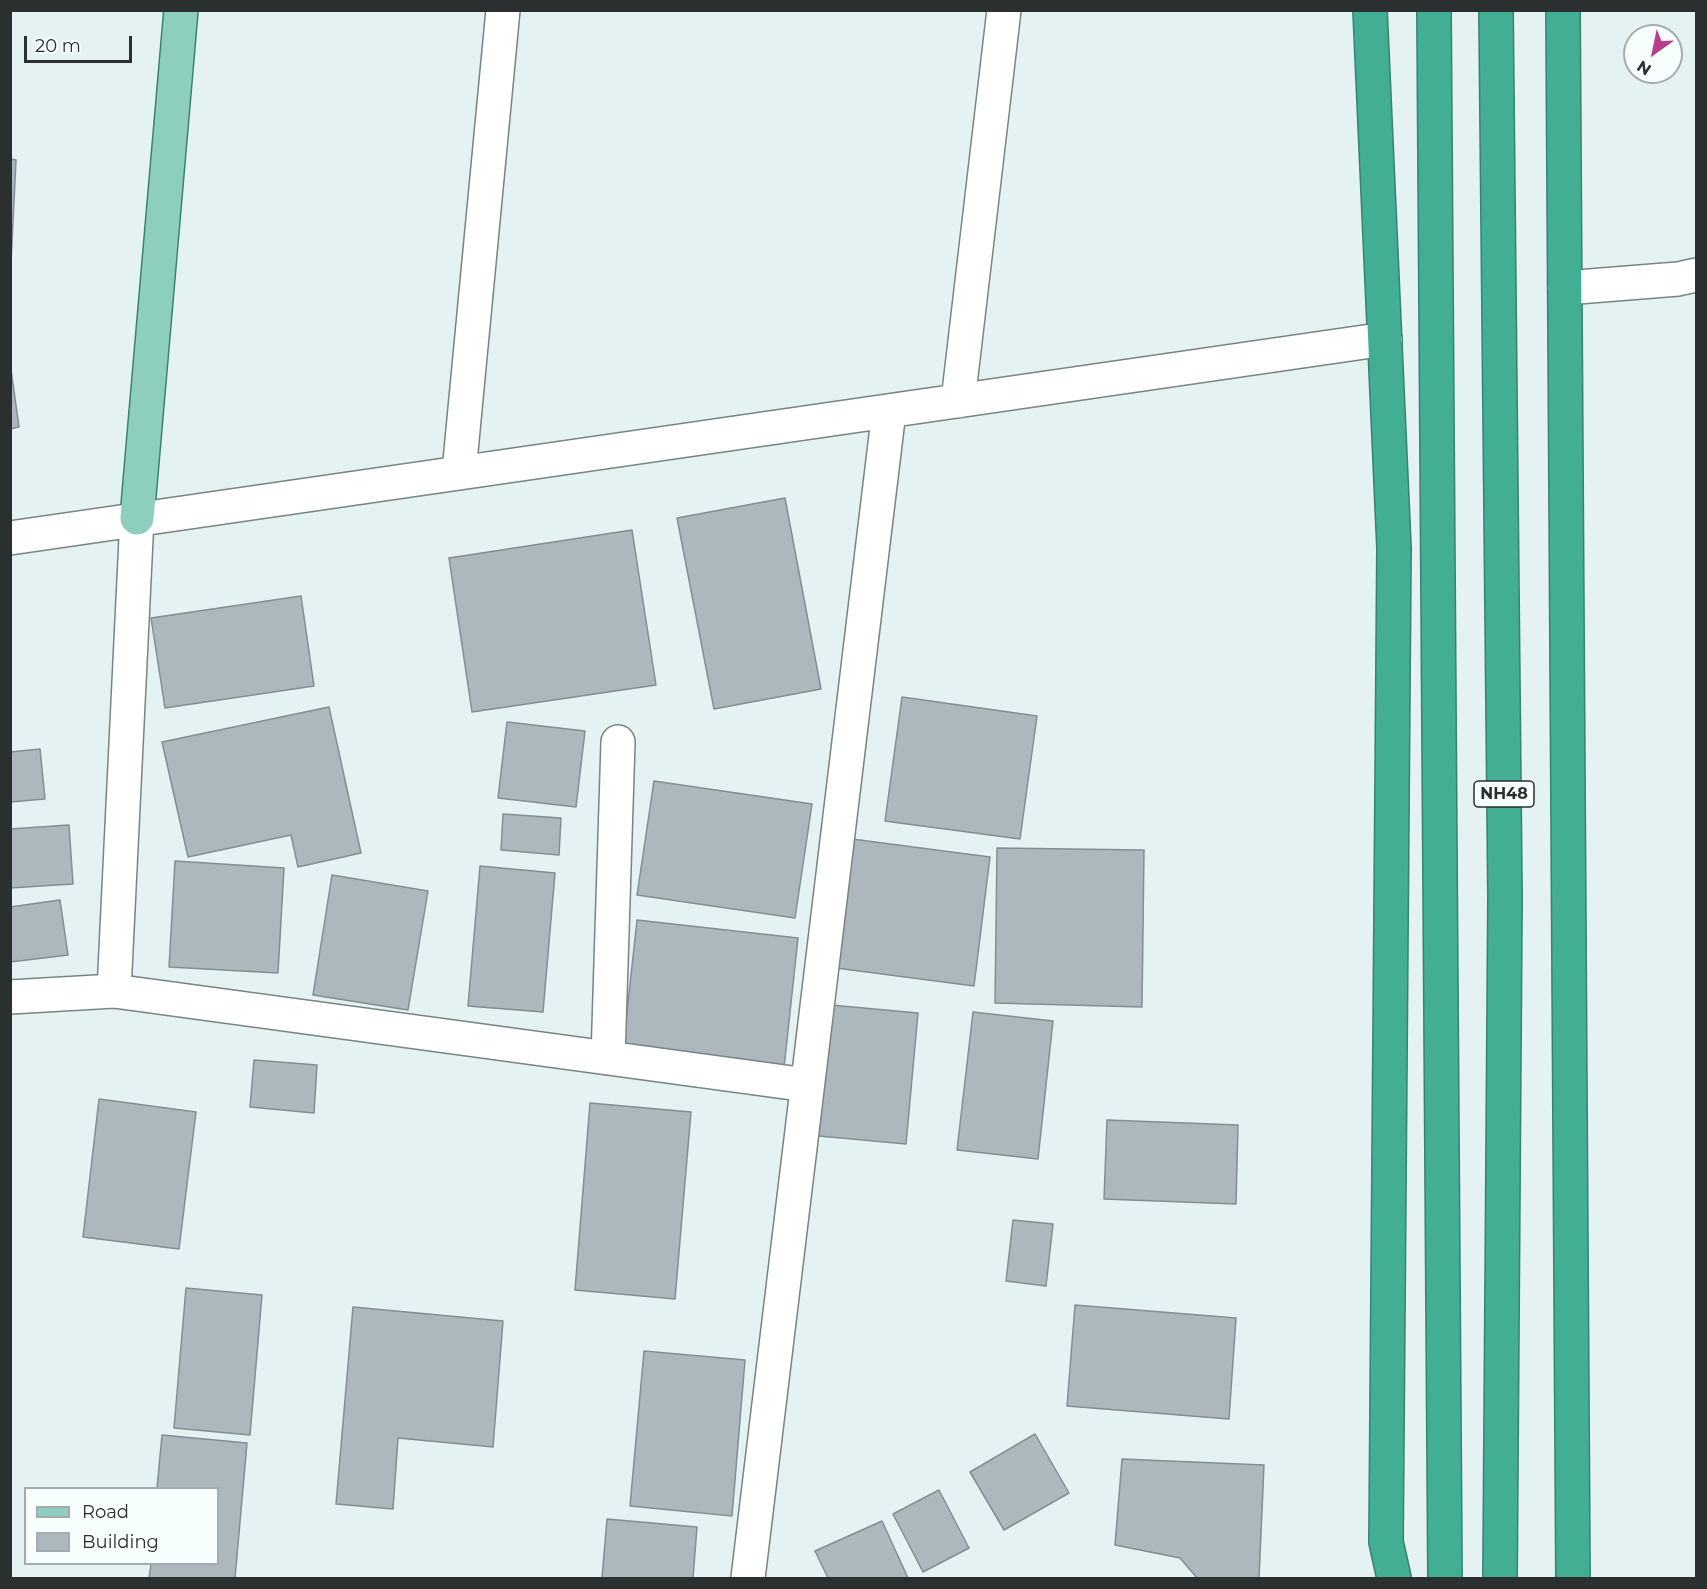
<!DOCTYPE html>
<style>
body{margin:0}
#map{position:relative;width:1707px;height:1589px;overflow:hidden;background:#e4f2f3;font-family:Montserrat,sans-serif}
canvas{display:block}
.frame{position:absolute;inset:0;border:12px solid #2a2f30;pointer-events:none}
.legend{position:absolute;left:24px;top:1487px;width:195px;height:78px;box-sizing:border-box;background:#f6fefe;border:2px solid #a4abac;margin:0;padding:8px 10px;list-style:none;font-size:18px;color:#2a2f30}
.legend li{display:flex;align-items:center;gap:12px;height:30px}
.legend b{width:30px;border:2px solid #a4abac}
.north{position:absolute;left:1623px;top:24px;width:60px;height:60px;box-sizing:border-box;background:#f6fefe;border:2px solid #a4abac;border-radius:50%;rotate:213deg;font-size:16px;font-weight:700;line-height:24px;text-align:center;color:#2a2f30}
.north::after{content:'';display:block;margin:auto;width:21px;height:27px;background:#b93d8d;clip-path:polygon(50% 0,100% 100%,50% 72%,0 100%)}
.scale{position:absolute;left:24px;top:36px;width:108px;height:27px;box-sizing:border-box;border:3px solid #2a2f30;border-top:0;padding-left:8px;font-size:18px;line-height:21px;white-space:nowrap;color:#2a2f30;-webkit-text-stroke:4px #f6fefe;paint-order:stroke}
</style>
<div id="map">
<canvas width="1707" height="1589"></canvas>
<div class="frame"></div>
<ul class="legend">
<li><b style="height:8px;background:#8ecebe"></b>Road</li>
<li><b style="height:16px;background:#adb8be"></b>Building</li>
</ul>
<div class="north">N</div>
<div class="scale">20 m</div>
</div>
<script>
const c = document.querySelector('canvas').getContext('2d');
c.lineJoin = 'round';
function paint(path, color) {
  c.fillStyle = color;
  c.fill(path, 'evenodd');
}
function stroke(path, color, width, dash) {
  c.strokeStyle = color;
  c.lineWidth = width;
  c.lineCap = dash ? 'butt' : 'round';
  c.setLineDash(dash || []);
  c.stroke(path);
}
function drawText(font, color, halo, rows, align = 'center') {
  c.font = font + ' Montserrat,sans-serif';
  c.lineWidth = 5;
  c.setLineDash([]);
  c.textBaseline = 'middle';
  c.strokeStyle = halo;
  c.fillStyle = color;
  for (const [text, x, y, turn = 0] of rows) {
    c.save();
    c.translate(x, y);
    c.rotate((+turn || 0) * Math.PI / 180);
    c.textAlign = isNaN(turn) ? turn : align;
    if (halo) c.strokeText(text, 0, 0);
    c.fillText(text, 0, 0);
    c.restore();
  }
}
const building = new Path2D(`
 M10 159 16 160 10 284Z
 M10 362 19 427 10 429Z
 M785 498 821 689 714 709 677 518Z
 M632 530 656 685 472 712 449 558Z
 M301 596 314 686 165 708 151 618Z
 M902 697 1037 716 1020 839 885 821Z
 M329 707 361 853 298 867 291 835 188 857 162 742Z
 M507 722 585 731 576 807 498 798Z
 M40 749 45 799 10 802V752Z
 M654 781 812 804 795 918 637 895Z
 M503 814 561 818 559 855 501 850Z
 M69 825 73 884 10 888V829Z
 M852 839 990 857 974 986 836 968Z
 M997 848 1144 850 1142 1007 995 1003Z
 M175 861 284 868 278 973 169 967Z
 M480 866 555 873 543 1012 468 1006Z
 M332 875 428 891 408 1010 313 995Z
 M60 900 68 955 10 962V907Z
 M637 920 798 938 784 1068 623 1049Z
 M831 1005 918 1013 906 1144 819 1136Z
 M973 1012 1053 1021 1038 1159 957 1150Z
 M254 1060 317 1065 314 1113 250 1107Z
 M99 1099 196 1112 179 1249 83 1237Z
 M590 1103 691 1112 675 1299 575 1290Z
 M1107 1120 1238 1125 1236 1204 1104 1199Z
 M1013 1220 1053 1224 1046 1286 1006 1281Z
 M186 1288 262 1295 250 1435 174 1428Z
 M1075 1305 1236 1318 1229 1419 1067 1406Z
 M353 1307 503 1321 493 1447 398 1438 393 1509 336 1504Z
 M644 1351 745 1360 732 1516 630 1506Z
 M1035 1434 1069 1493 1004 1530 970 1472Z
 M162 1435 247 1443 235 1578H149L151 1564H218V1488H157Z
 M1122 1459 1264 1465 1259 1578H1197L1180 1558 1115 1545Z
 M939 1490 969 1548 923 1572 893 1514Z
 M607 1519 697 1527 693 1578H602Z
 M882 1521 908 1578H828L815 1551Z`);
const minor = new Path2D(`
 M1565 288 1678 279 1696 275
 M958 401 1004 10
 M459 472 503 10
 M137 518 114 991 807 1085
 M10 538 1385 339
 M10 997 114 991
 M608 1058 618 742
 M748 1578 889 411`);
const major = new Path2D(`
 M137 518 181 10`);
const highway = new Path2D(`
 M1370 10 1394 548 1386 1542 1394 1578
 M1434 10 1445 1578
 M1496 10 1505 897 1500 1578
 M1563 10 1573 1578`);
const shields = [
 [1504,794,60]
];
const shieldNames = [
 ["NH48",1504,794]
];
paint(building, '#adb8be');
stroke(building, '#838d92', 1.5);
stroke(minor, '#788485', 36);
stroke(major, '#3a8270', 36);
stroke(highway, '#3a8270', 36);
stroke(minor, '#fff', 33);
stroke(major, '#8ecebe', 33);
stroke(highway, '#42ae93', 33);
for (const [x, y, w] of shields) {
  const box = new Path2D();
  box.roundRect(x - w / 2, y - 13, w, 26, 4.5);
  c.fillStyle = '#f6fefe';
  c.fill(box);
  stroke(box, '#2a2f30', 1.5);
}
drawText('bold 16px', '#2a2f30', null, shieldNames);
</script>
